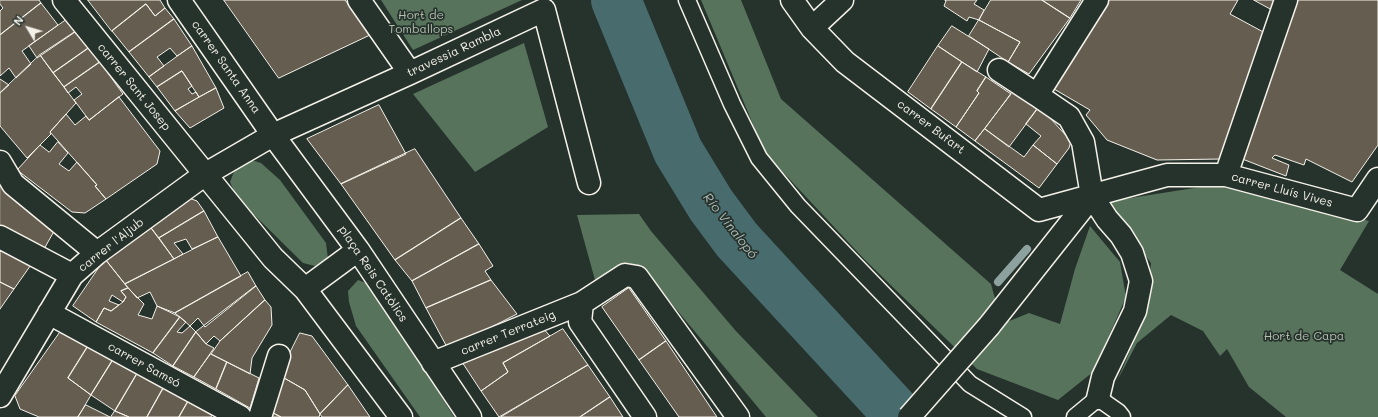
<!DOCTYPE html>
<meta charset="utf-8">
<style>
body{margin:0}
#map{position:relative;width:1378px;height:417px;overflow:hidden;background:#26332d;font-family:Mali,sans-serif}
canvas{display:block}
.north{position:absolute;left:8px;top:8px;width:40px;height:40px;-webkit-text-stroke:3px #26332d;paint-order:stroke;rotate:308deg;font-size:11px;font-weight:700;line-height:16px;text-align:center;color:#f4f1e8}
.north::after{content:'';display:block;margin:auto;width:14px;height:18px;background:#f4f1e8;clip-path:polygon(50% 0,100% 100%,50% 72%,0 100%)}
</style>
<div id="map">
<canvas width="1378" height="417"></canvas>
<div class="north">N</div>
</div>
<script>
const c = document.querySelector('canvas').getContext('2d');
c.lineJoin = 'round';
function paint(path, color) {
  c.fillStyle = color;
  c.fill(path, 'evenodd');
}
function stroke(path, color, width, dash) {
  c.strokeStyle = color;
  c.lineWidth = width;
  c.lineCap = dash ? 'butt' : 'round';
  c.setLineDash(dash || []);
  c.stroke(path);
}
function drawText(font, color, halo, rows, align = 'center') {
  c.font = font + ' Mali,sans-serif';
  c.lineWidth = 3.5;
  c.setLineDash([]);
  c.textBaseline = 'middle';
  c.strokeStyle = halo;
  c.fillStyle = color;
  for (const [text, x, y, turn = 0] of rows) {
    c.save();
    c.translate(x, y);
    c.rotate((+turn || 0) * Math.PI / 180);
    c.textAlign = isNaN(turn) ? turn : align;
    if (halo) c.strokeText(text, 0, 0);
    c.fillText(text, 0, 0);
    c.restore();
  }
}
const green = new Path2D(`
 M381 0H522L413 50Z
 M701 0H741L781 99 991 284 1002 324 1029 313 1060 324 1075 269 1090 226 1120 262 1126 297 1093 372 1058 400 977 369 865 260 765 153Z
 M524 43 548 127 475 172 413 94Z
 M248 159 261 163 280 180 326 243 328 259 315 266 303 263 237 198 230 182 235 169Z
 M1226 183 1369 221 1340 270 1378 294V417H1286L1249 387 1227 349 1220 356 1203 331 1171 315 1137 343 1117 381 1145 316 1151 263 1105 202Z
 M639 214 651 231 735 330 818 417H766L641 267 631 265 595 280 577 215Z
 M358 280 369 284 387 310 454 417H420L356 326 349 302 348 291Z`);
const stream = new Path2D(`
 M998 282 1027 249`);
const river = new Path2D(`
 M616 0 678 151 711 205 737 240 900 417`);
const building = new Path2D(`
 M0 0H39L41 3 0 35V11L3 8 0 4Z
 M88 0H160L165 8 155 16 146 4 112 31Z
 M224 0H345L370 35 279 78Z
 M945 0H977L974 4 984 10 979 20 969 17 967 21 944 6 946 1Z
 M991 0H1042L1070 18 1029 74 1008 62 1020 42 979 20Z
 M1042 0H1081L1070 18Z
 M1103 0H1238L1230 14 1267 34 1221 159 1157 160 1107 140 1086 115 1090 110 1054 89Z
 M1254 0H1275L1271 9Z
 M1292 0H1378V145L1352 182 1306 159 1304 165 1275 155 1272 158 1289 165 1286 176 1232 155Z
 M41 3 58 25 22 51 31 64 16 78 9 68 0 76V35Z
 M146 4 155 16 165 8 174 19 129 52 112 31Z
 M69 18 78 30 37 58 29 46Z
 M174 19 192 46 177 56 170 48 157 57 164 66 149 77 129 52Z
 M979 20 1020 42 1008 62 969 36Z
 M952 26 989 49 977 72 938 46Z
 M78 30 90 47 53 73 40 55Z
 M192 46 216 88 199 97 182 71 157 87 149 77Z
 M938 46 962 62 931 109 908 92Z
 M90 47 100 62 64 87 53 73Z
 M40 55 76 103 50 132 51 134 27 158 0 126V93Z
 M100 62 123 94 89 120 74 100 82 94 76 87 68 93 64 87Z
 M962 62 986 77 977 91 979 93 956 127 931 109Z
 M182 71 192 86 188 89 192 94 196 92 199 97 175 111 157 87Z
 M986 77 1011 94 975 141 956 127 979 93 977 91Z
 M0 79 9 85 0 93Z
 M216 88 224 108 190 128 175 111Z
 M1014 90 1038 108 1009 147 985 129Z
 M119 97 160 151 157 164 106 199 95 186 97 185 50 132 66 114 75 125 86 116 89 120Z
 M379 105 406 154 341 184 307 139Z
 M1038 108 1050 118 1071 141 1069 148 1057 164 1033 145 1041 136 1026 124Z
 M985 129 1024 157 1033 145 1057 164 1039 188 975 141Z
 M58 142 68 153 59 164 69 171 77 162 97 185 95 186 106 199 85 213 72 212 17 170 40 145 49 152Z
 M415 149 461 218 395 260 341 184Z
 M0 183 57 226 44 249 0 228Z
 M189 198 197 201 204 211 159 238 148 224Z
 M204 211 218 237 192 249 186 239 174 243 183 254 174 259 159 238Z
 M461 218 479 244 412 281 395 260Z
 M148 224 174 259 125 284 105 259Z
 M218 237 241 276 175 313 157 306 150 292 137 298 125 284Z
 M479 244 493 266 485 271 491 280 426 308 412 281Z
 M4 246 33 262 14 289 0 282V253Z
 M105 259 128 288 121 291 126 297 123 302 112 295 109 301 119 305 111 311 104 308 96 322 73 306Z
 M248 272 256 286 205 327 198 318 190 326 175 313Z
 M491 280 517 314 448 349 426 308Z
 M0 282 14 289 0 309Z
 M256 286 265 300 220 341 214 336 206 344 196 332Z
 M128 288 144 304 138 315 152 319 157 306 180 317 153 353 96 322 104 308 111 311 123 302 126 297 121 291Z
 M629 288 666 341 639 360 602 307Z
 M265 300 271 307 272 325 252 358 250 374 211 354 220 341Z
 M180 317 186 322 177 332 182 333 190 326 196 332 173 366 153 353Z
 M541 326 550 336 503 363 508 372 481 391 462 362Z
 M563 329 588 365 499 417 481 391 508 372 503 363Z
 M61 331 88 346 68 378 91 395 78 417H39L20 409 15 396Z
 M196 332 206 344 214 348 194 377 173 366Z
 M300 333 312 336 348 385 320 414 305 390 279 375Z
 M666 341 717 417H679L639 360Z
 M88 346 114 358 91 395 68 378Z
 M211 354 227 362 216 389 194 377Z
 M114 358 138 372 115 411 91 395Z
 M227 362 259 378 250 408 216 389Z
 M588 365 610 397 580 417H501Z
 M138 372 165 385 147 417H129L115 411Z
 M279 375 305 390 320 414 319 417H281L269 411Z
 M165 385 190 398 179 417H147Z
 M348 385 370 417H322L320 414Z
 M610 397 623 417H580Z
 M190 398 214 412 211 417H179Z
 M86 405 110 417H78Z
 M115 411 129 417H111Z
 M269 411 281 417H267Z`);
const lane = new Path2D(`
 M687 0 732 104 759 158 798 206 970 384 1023 417
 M1075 417 1098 398 1118 412 1122 417`);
const street = new Path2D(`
 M64 0 273 258 305 289 401 417
 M179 0 273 135 358 250 470 417
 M359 0 410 73
 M792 0 812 28 845 62 1039 210 1167 175H1226L1357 210 1378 179
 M1097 0 1037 95 1069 117 1083 142 1092 196 1107 219 1121 235 1132 253 1141 281 1135 311 1103 377 1098 398
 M812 28 842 0
 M999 70 1037 95
 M0 162 13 184 97 253
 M1226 175 1286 0
 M0 237 72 275
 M305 289 358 250
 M49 313 240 417
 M989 326 1092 196
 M433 363 582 303
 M0 396 72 275 97 253 204 175 273 135 410 73 544 10 589 183
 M260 417 279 356
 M645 417 580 322 582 303 625 275 637 277 738 417`);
const streetBridge = new Path2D(`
 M909 417 989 326`);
const parkNames = [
 ["Hort de",421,15],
 ["Tomballops",421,29],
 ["Hort de Capa",1304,336]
];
const streetNames = [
 ["travessia Rambla",454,52,-25],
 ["carrer Santa Anna",226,67,55],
 ["carrer Sant Josep",134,87,51],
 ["carrer Bufart",931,127,37],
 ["carrer Lluís Vives",1282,190,15],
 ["carrer l'Aljub",111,245,-38],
 ["plaça Reis Catòlics",373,274,56],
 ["carrer Terrateig",508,333,-22],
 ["carrer Samsó",144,365,29]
];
const waterNames = [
 ["Río Vinalopó",730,226,52]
];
paint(green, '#57735b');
stroke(stream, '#8da19f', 8);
stroke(river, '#486b6e', 50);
paint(building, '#665d51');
stroke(building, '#f4f1e8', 1);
stroke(lane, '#f4f1e8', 19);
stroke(street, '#f4f1e8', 25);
stroke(lane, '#26332d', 16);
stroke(street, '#26332d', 22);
stroke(streetBridge, '#f4f1e8', 25, []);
stroke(streetBridge, '#26332d', 22);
drawText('12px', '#b5bfb0', '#26332d', parkNames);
drawText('12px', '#f4f1e8', '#26332d', streetNames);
drawText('italic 13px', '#afbbb7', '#26332d', waterNames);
</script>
